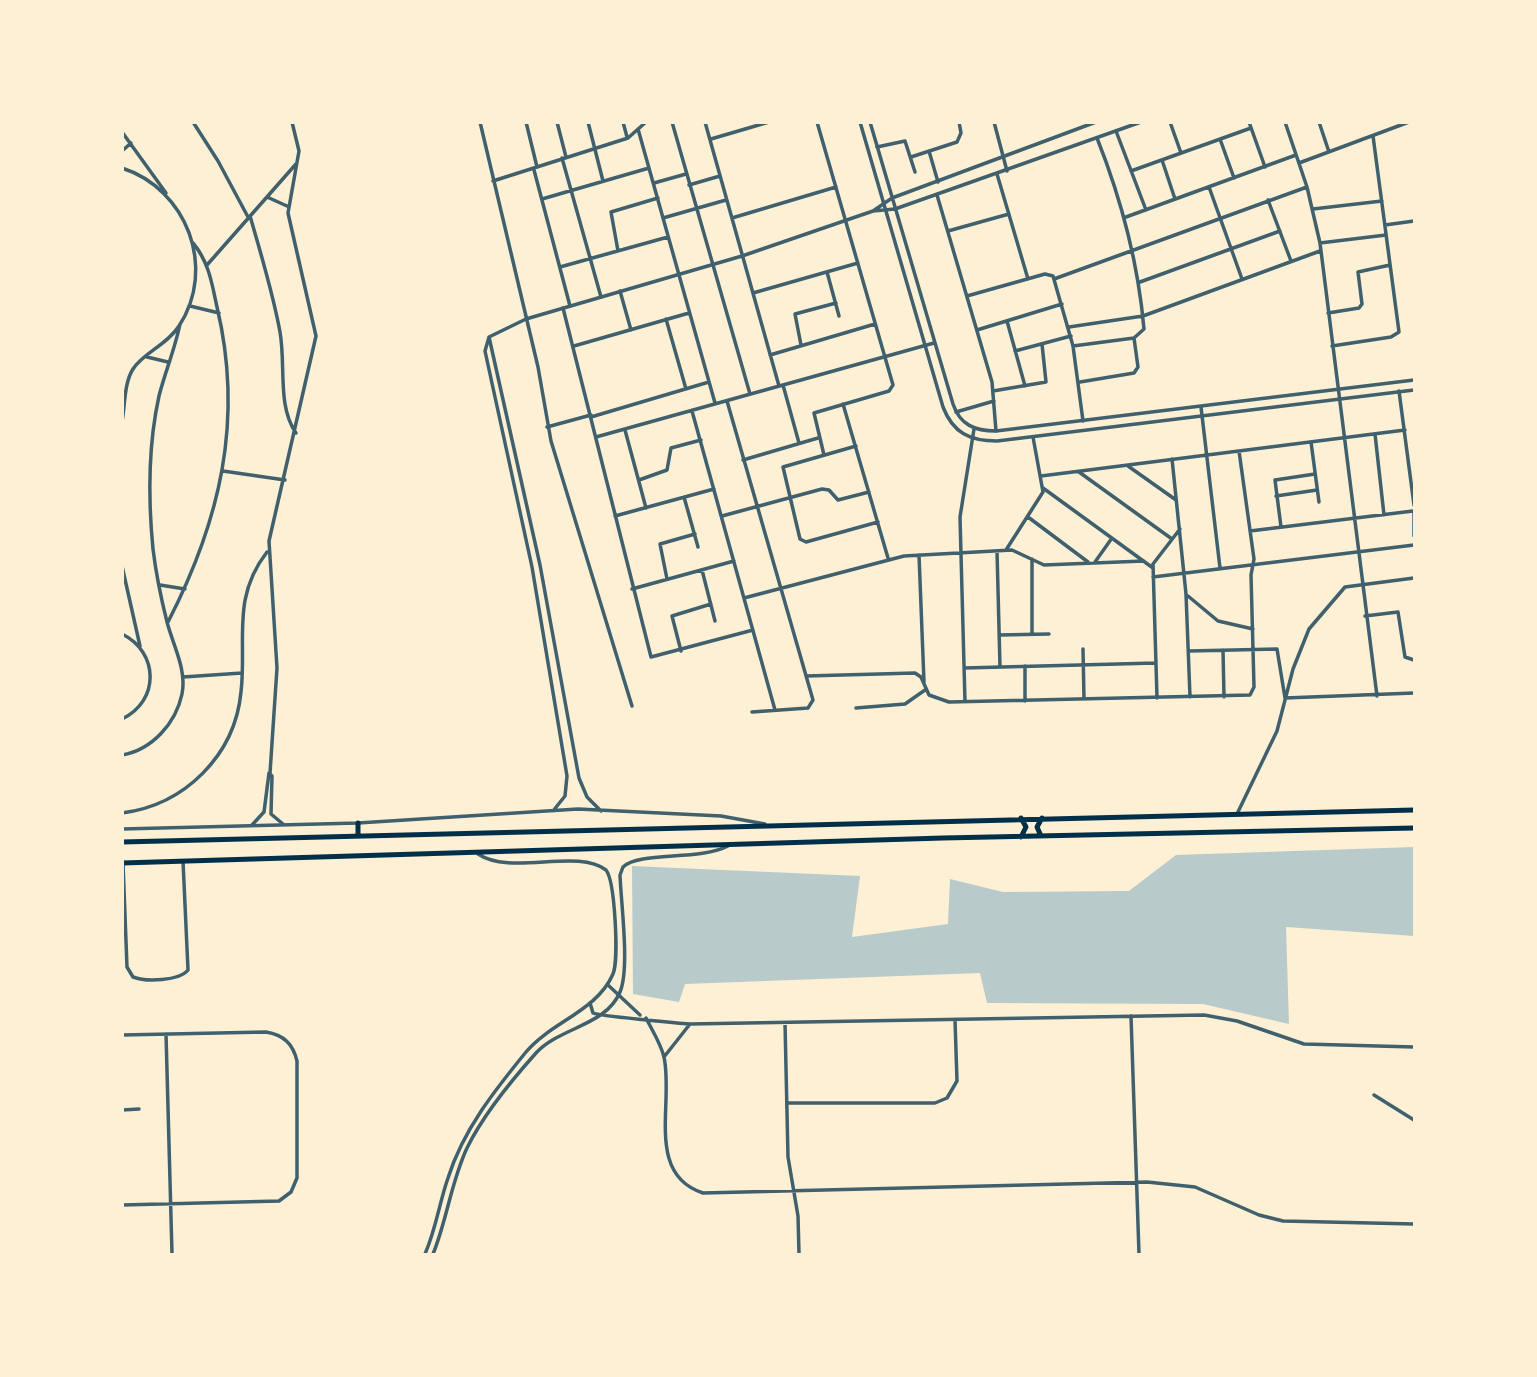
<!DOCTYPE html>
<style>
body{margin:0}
#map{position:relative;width:1537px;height:1377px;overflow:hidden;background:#fdf0d5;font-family:Ubuntu,sans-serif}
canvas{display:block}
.frame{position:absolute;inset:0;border:124px solid #fdf0d5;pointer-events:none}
</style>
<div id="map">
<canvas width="1537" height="1377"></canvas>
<div class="frame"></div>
</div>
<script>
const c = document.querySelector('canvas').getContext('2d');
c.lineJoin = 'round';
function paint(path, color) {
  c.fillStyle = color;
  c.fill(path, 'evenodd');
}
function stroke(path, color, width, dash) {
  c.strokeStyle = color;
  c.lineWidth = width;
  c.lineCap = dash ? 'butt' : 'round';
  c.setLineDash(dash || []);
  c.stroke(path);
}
const green = new Path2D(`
 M1414 847V936L1286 927 1289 1024 1203 1004 987 1003 980 973 685 984 679 1002 633 994 632 866 860 876 852 937 948 924 950 879 1003 892 1129 891 1176 855Z`);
const minor = new Path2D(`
 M193 122 218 161 248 217
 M480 122 538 367 551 441 632 706
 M526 122 537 167
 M557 122 566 157
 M588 122 603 181
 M623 122 627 137
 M672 122 750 394
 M705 122 779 386
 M817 122 893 385 889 391 814 413 824 455
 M994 122 1007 171
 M1170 122 1181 153
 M1249 122 1265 167
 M1285 122 1307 187 1320 243 1377 696
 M1319 122 1329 152
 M638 129 715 403
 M1116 131 1146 210
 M122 132 166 193
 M711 139 769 122
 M1220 139 1234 178
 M877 147 905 141 915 172
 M122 151 131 143
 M929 151 938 182
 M911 157 957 142 961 133 959 122
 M562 158 601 297
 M1162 160 1175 199
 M1299 163 1409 122
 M122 168C187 189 217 268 179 326 167 345 143 353 133 369 124 383 125 406 122 422
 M534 170 570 306
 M1131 171 1251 128
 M997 174 1028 279
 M493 181 628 138 646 122
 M654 183 686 174
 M689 185 720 176
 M1209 187 1242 279
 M937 195 992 382 996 431
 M267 197 287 206
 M542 199 649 168
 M1268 200 1291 261
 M1313 209 1382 201
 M250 216C261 254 273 293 280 332 286 365 277 406 296 433
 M1126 217 1296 155
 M663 218 726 200
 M732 218 836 187
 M1385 225 1414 221
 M948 231 1009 214
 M1320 243 1386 235
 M618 251 611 212 658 198
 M207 265 296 164
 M560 267 668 237
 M827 272 839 316
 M1054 279 1307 187
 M1140 282 1280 231
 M620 291 631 330
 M753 293 858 263
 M967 296 1045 274 1053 276 1073 346 1083 421
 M190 306 219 313
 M563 308 651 657 753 630
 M1328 313 1359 308 1362 304 1358 272 1390 265
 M666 319 686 389
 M1007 321 1025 386
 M1069 327 1143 316 1320 251
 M977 330 1062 304
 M801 345 795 314 836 303
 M574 346 689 313
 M1073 346 1134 338 1144 329C1138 261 1122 201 1097 138
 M1332 346 1391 337 1399 332 1373 136
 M1015 351 1071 336
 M770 355 875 324
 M147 357 168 362
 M1080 382 1134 373 1138 367 1134 338
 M783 385 799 443
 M993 391 1046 382 1042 344
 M1399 391 1414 505
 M727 401 813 700 808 708 752 712
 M843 404 888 558
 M1201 407 1220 568
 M692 411 775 710
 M956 412 994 401
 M591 417 709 382
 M547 427 591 415
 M625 430 646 508
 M1375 434 1384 515
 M596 437 934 343
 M1311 442 1319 502
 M856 446 783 467 800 539 806 542 878 522
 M1172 459 1186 594 1190 697
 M743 460 818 438
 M1128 466 1176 500
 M223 471 285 480
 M1079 472 1172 539
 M1041 476 1405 430
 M639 480 667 470 671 448 701 440
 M1043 488 1153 568
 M1276 496 1317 490
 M684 497 698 547
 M1414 511V536
 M615 516 714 489
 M722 516 822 489 829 490 838 500 869 492
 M1028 517 1088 562
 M1281 527 1275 480 1315 474
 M1250 531 1413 511
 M1006 550 1043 492 1033 437
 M997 551 1000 667
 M919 555 924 682
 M1032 559V634
 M1095 562 1112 538
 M122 566 140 646
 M702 570 715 621
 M1153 577 1414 545
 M667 579 660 544 695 534
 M160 585 185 589
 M632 589 734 561
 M1188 596 1218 621 1253 629
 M744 598 904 556 1012 550 1044 565 1144 561
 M1365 616 1398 612 1405 657 1414 660
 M168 622C220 521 244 420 217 307 212 284 209 262 193 243
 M122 634C159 652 160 701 122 719
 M999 635 1049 634
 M1083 649 1084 699
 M1223 650 1224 697
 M681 651 672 616 711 604
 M1189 651 1277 649 1285 698 1414 693
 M1025 666V701
 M964 668 1156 663
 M806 676 915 673 921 677 929 695 949 702 1250 695 1254 687 1251 575 1254 559 1239 451
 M183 677 242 673
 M1157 698 1153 564 1180 529
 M965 702 960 517 974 429
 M856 708 905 704 925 690
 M122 755C152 750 176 723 182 694 187 670 173 645 167 622 161 598 156 574 153 549 148 498 148 446 159 396 165 372 175 349 180 324
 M270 773 277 668 269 541 316 336 288 213 299 151 292 122
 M122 813C185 805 235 755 241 692 247 641 231 598 267 552
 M1237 814 1277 731 1293 669 1309 629 1345 587 1414 578
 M252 825 264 812 269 773 272 776 271 814 283 824
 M123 863 127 967 133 977C146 982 179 981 188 970L183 861
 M608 985 640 1015
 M590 1003 593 1013C599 1016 677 1023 690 1024L1204 1015 1237 1021 1304 1044 1414 1047
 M1131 1016 1139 1254
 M646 1018C652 1030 661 1044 664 1057 674 1103 645 1174 703 1193L1147 1182 1195 1187 1259 1215 1283 1221 1414 1224
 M785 1023 788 1157 798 1216 799 1254
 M166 1034 172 1254
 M122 1035 266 1032C284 1035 293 1044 297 1061V1178L291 1192 279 1201 122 1205
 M664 1057 690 1024
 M1374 1095 1414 1120
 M787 1103H935L947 1098 957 1081 955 1020
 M122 1110 139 1109`);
const tertiary = new Path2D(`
 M860 122 943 407C953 433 970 441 997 441L1414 390
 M870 122 953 404C960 425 975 431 996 431L1414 380
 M873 211 895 209 1141 122
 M489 337 540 565 579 778 587 797 601 811
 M553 811 565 796 567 776 532 567 485 351 489 337 526 319 742 256 873 211 892 198 1096 122
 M122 829 358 823 578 809 721 816 765 824
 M425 1254C436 1229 439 1204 448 1178 463 1130 495 1090 526 1052 551 1022 597 1011 613 974 619 960 615 881 606 870 577 848 511 876 478 854
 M433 1254C447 1220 451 1182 467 1148 483 1115 511 1081 536 1053 560 1027 606 1026 620 992 630 968 621 904 620 875L623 867C639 851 699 861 728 846`);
const trunk = new Path2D(`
 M358 823V836
 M1041 836 1037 827 1042 818
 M1021 837 1026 827 1021 818
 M122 842 1414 810
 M122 863 943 838 1414 828`);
paint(green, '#b9caca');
stroke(minor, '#3f606c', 3.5);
stroke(tertiary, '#3f606c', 3.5);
stroke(trunk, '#003049', 5);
</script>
